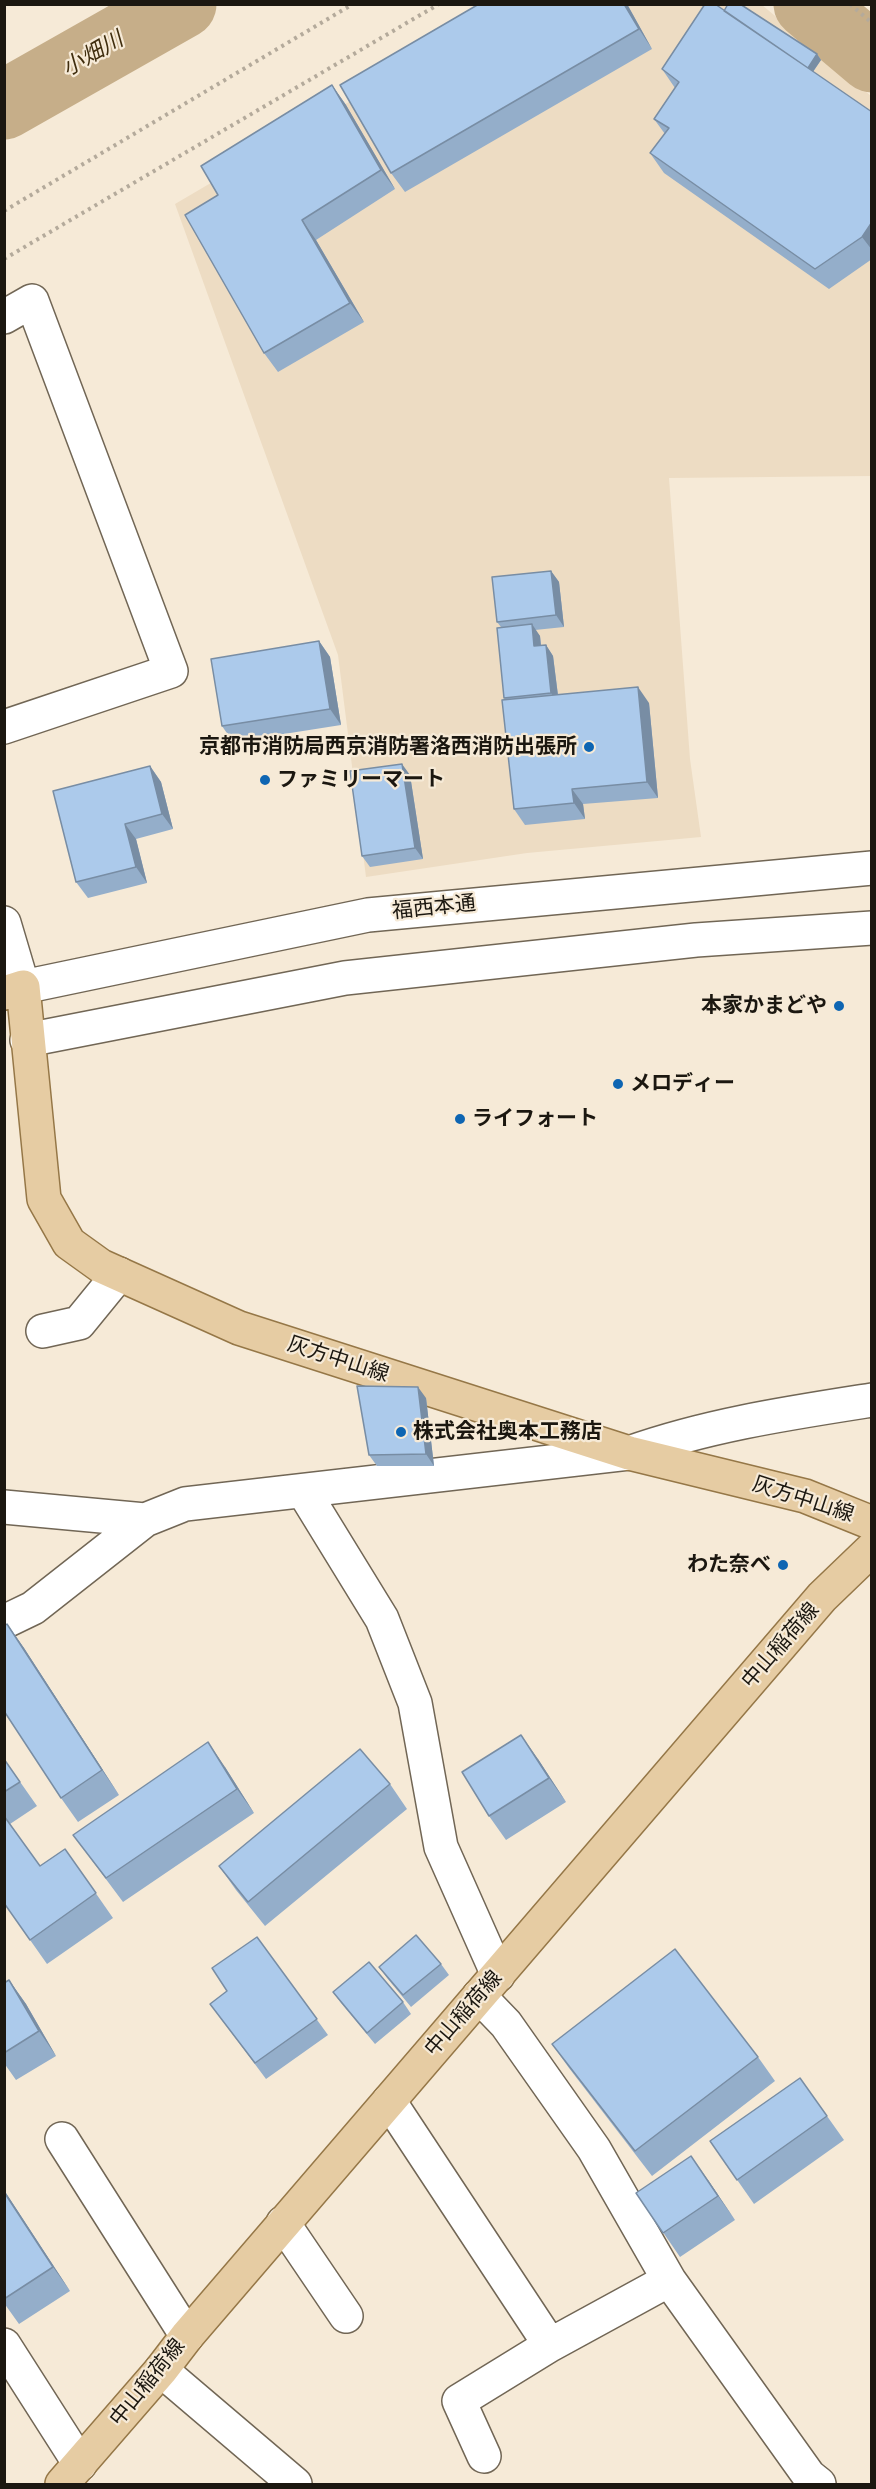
<!DOCTYPE html>
<meta charset="utf-8">
<style>
body{margin:0}
#map{position:relative;width:876px;height:2489px;overflow:hidden;background:#f6ead7;font-family:"Archivo Narrow",sans-serif}
canvas{display:block}
.frame{position:absolute;inset:0;border:6px solid #1b1710;pointer-events:none}
</style>
<div id="map">
<canvas width="876" height="2489"></canvas>
<div class="frame"></div>
</div>
<script>
const c = document.querySelector('canvas').getContext('2d');
c.lineJoin = 'round';
function paint(path, color) {
  c.fillStyle = color;
  c.fill(path, 'evenodd');
}
function stroke(path, color, width, dash) {
  c.strokeStyle = color;
  c.lineWidth = width;
  c.lineCap = dash ? 'butt' : 'round';
  c.setLineDash(dash || []);
  c.stroke(path);
}
function drawText(font, color, halo, rows, align = 'center') {
  c.font = font + ' "Archivo Narrow","Noto Sans JP",sans-serif';
  c.lineWidth = 4.5;
  c.setLineDash([]);
  c.textBaseline = 'middle';
  c.strokeStyle = halo;
  c.fillStyle = color;
  for (const [text, x, y, turn = 0] of rows) {
    c.save();
    c.translate(x, y);
    c.rotate((+turn || 0) * Math.PI / 180);
    c.textAlign = isNaN(turn) ? turn : align;
    if (halo) c.strokeText(text, 0, 0);
    c.fillText(text, 0, 0);
    c.restore();
  }
}
const built = new Path2D(`
 M514 5H762L871 96V476L669 478 690 759 701 837 527 853 366 877 338 655 175 204Z`);
const river = new Path2D(`
 M808 4 872 58
 M4 105 182 4`);
const path = new Path2D(`
 M850 4 872 23
 M4 211 353 4
 M4 259 439 4`);
const minor = new Path2D(`
 M4 317 32 301 171 671 4 727
 M4 923 23 987 368 915 872 868
 M27 1040 345 978 696 940 872 928
 M43 1331 79 1323 119 1274
 M304 1492 382 1619 415 1703 441 1847 498 1975
 M4 1507 145 1520
 M4 1622 33 1608 145 1520 185 1504 629 1453C708 1425 789 1413 872 1400
 M479 1996 506 2024 594 2149 669 2280 809 2476 819 2484
 M389 2101 550 2345
 M62 2139 187 2336
 M283 2223 346 2316
 M4 2345 80 2464
 M161 2370 295 2484
 M484 2456 459 2401 550 2345 669 2280`);
const major = new Path2D(`
 M4 993 23 987 44 1199 69 1243 101 1266 239 1328 629 1453 805 1496 872 1523
 M62 2484 161 2370 187 2336 822 1597 872 1549`);
const wall = new Path2D(`
 M627 4 652 49 405 192 391 173Z
 M724 11 817 54 821 60 813 72 872 112V259L829 289 664 173 650 153 665 134 654 119 675 88 662 69Z
 M332 85 346 105 395 189 316 240 364 322 278 372 264 353 218 195Z
 M551 571 559 582 564 627 535 630 540 636 541 645H546L553 656 558 695 649 703 658 798 583 804 585 819 525 825 514 809 505 699 504 698 501 627 497 622Z
 M319 641 330 657 341 725 233 742 222 726Z
 M150 766 161 782 173 829 136 839 147 883 88 898 76 882Z
 M410 775 423 859 370 867 362 856Z
 M426 1398 434 1466H377L369 1455Z
 M7 1624 24 1648 119 1795 78 1822 61 1798Z
 M4 1759 37 1806 10 1824 40 1866 65 1849 113 1918 47 1964 4 1903Z
 M538 1759 566 1802 506 1840 489 1816Z
 M225 1767 254 1813 123 1902 73 1835Z
 M390 1784 407 1809 265 1926 236 1890 219 1866Z
 M257 1937 328 2035 266 2079 210 2004 227 1991Z
 M441 1964 449 1975 411 2007 387 1978 379 1967Z
 M9 1980 26 2004 56 2056 16 2080 4 2063V1983Z
 M333 1992 403 2002 411 2014 375 2044 341 2003Z
 M552 2044 758 2057 775 2081 652 2176 569 2068Z
 M800 2078 844 2140 754 2204 710 2141Z
 M708 2180 735 2220 680 2257 636 2193Z
 M4 2190 70 2291 19 2324 4 2303Z`);
const shadedWall = new Path2D(`
 M624 4H627L652 49 639 29Z
 M817 54 821 60 812 73 808 68Z
 M332 85 346 105 395 189 381 170Z
 M302 220 316 240 364 322 350 303Z
 M872 222V250L862 237Z
 M551 571 559 582 564 627 556 615Z
 M532 624 540 636 542 658 534 646Z
 M319 641 330 657 341 725 330 709Z
 M546 645 553 656 559 704 551 693Z
 M638 687 649 703 658 798 647 782Z
 M402 764 410 775 423 859 415 848Z
 M150 766 161 782 173 829 162 814Z
 M572 789 583 804 585 819 574 803Z
 M125 824 136 839 147 883 136 867Z
 M418 1387 426 1398 434 1466 426 1454Z
 M7 1624 24 1648 119 1795 102 1770Z
 M521 1735 538 1759 566 1802 549 1778Z
 M208 1742 225 1767 254 1813 237 1789Z
 M9 1980 26 2004 56 2056 39 2031Z
 M691 2156 708 2180 735 2220 718 2196Z
 M4 2190 70 2291 53 2267 4 2192Z`);
const building = new Path2D(`
 M479 4H624L639 29 391 173 340 85Z
 M705 4H715L872 112V222L862 237 815 269 650 153 669 128 654 119 679 82 662 69Z
 M728 4H740L817 54 808 68 724 11Z
 M332 85 381 170 302 220 350 303 264 353 185 215 218 195 201 166Z
 M551 571 556 615 497 622 492 577Z
 M532 624 534 646 546 645 551 693 504 698 497 628Z
 M319 641 330 709 222 726 211 659Z
 M638 687 647 782 572 789 574 803 514 809 502 700Z
 M402 764 415 848 362 856 350 771Z
 M150 766 162 814 125 824 136 867 76 882 53 791Z
 M357 1386 418 1387 426 1454 369 1455Z
 M7 1624 102 1770 61 1798 4 1711V1626Z
 M521 1735 549 1778 489 1816 462 1772Z
 M208 1742 237 1789 106 1878 73 1835Z
 M360 1749 390 1784 248 1902 219 1866Z
 M4 1759 20 1782 4 1792Z
 M4 1816 40 1866 65 1849 96 1893 30 1940 4 1903Z
 M416 1935 441 1964 403 1995 379 1967Z
 M257 1937 317 2019 255 2063 210 2004 227 1991 212 1968Z
 M675 1949 758 2057 635 2151 552 2044Z
 M369 1962 403 2002 367 2033 333 1992Z
 M9 1980 39 2031 4 2053V1983Z
 M800 2078 827 2116 737 2180 710 2141Z
 M691 2156 718 2196 663 2233 636 2193Z
 M4 2192 53 2267 4 2299Z`);
const markers = [
 [589,747,6,"#0e65b2"],
 [265,780,6,"#0e65b2"],
 [839,1006,6,"#0e65b2"],
 [618,1084,6,"#0e65b2"],
 [460,1119,6,"#0e65b2"],
 [401,1432,6,"#0e65b2"],
 [783,1565,6,"#0e65b2"]
];
const poiNames = [
 ["京都市消防局西京消防署洛西消防出張所",577,747,"right"],
 ["ファミリーマート",277,780],
 ["本家かまどや",827,1006,"right"],
 ["メロディー",630,1084],
 ["ライフォート",472,1119],
 ["株式会社奥本工務店",413,1432],
 ["わた奈べ",771,1565,"right"]
];
const streetNames = [
 ["福西本通",434,908,-6],
 ["灰方中山線",338,1360,18],
 ["灰方中山線",803,1500,18],
 ["中山稲荷線",781,1646,-49],
 ["中山稲荷線",464,2014,-49],
 ["中山稲荷線",148,2383,-51]
];
const waterNames = [
 ["小畑川",93,55,-30]
];
paint(built, '#eddcc3');
stroke(river, '#c6ae89', 69);
stroke(minor, '#716655', 36);
stroke(major, '#957747', 36);
stroke(path, '#b4aa9b', 4, [3, 4.5]);
stroke(minor, '#fff', 33);
stroke(major, '#e6cca3', 33);
paint(wall, '#94aeca');
paint(shadedWall, '#788da4');
paint(building, '#accaeb');
stroke(building, '#788da4', 1.5);
for (const [x, y, r, color] of markers) {
  const dot = new Path2D();
  dot.arc(x, y, r, 0, 2 * Math.PI);
  c.fillStyle = color;
  c.fill(dot);
  stroke(dot, '#f6ead7', 2);
}
drawText('bold 21px', '#1b1710', '#f6ead7', poiNames, 'left');
drawText('21px', '#1b1710', '#f6ead7', streetNames);
drawText('italic 22px', '#3f2d0e', '#f6ead7', waterNames);
</script>
